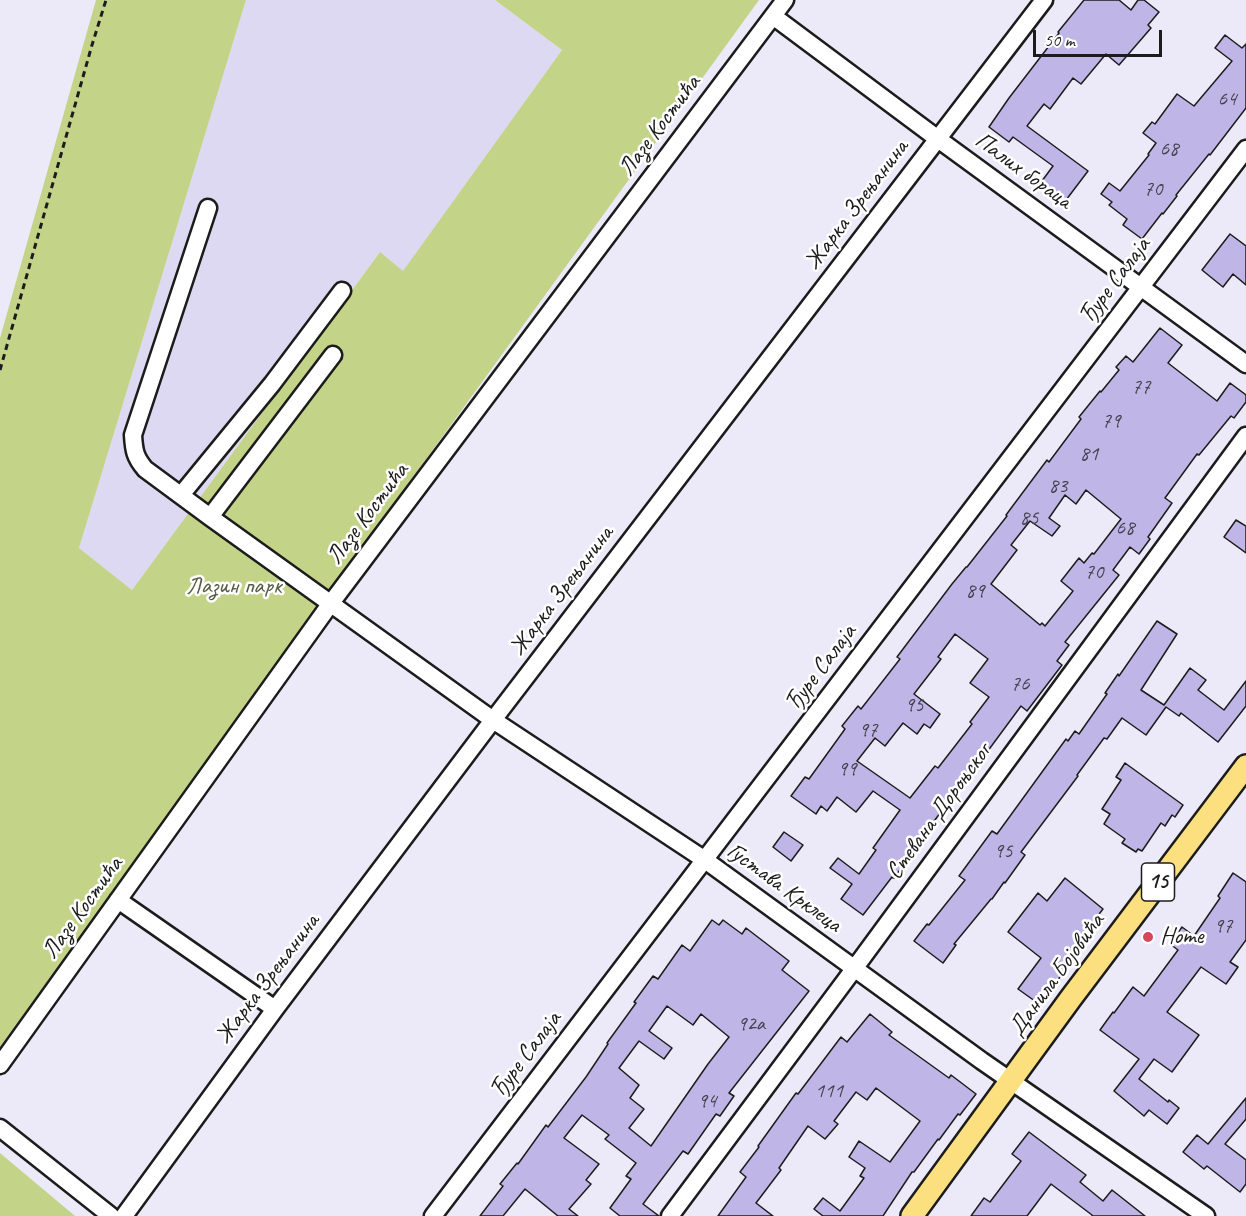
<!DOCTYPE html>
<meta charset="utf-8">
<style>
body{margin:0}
#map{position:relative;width:1246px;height:1216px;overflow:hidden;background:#ece9f8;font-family:Caveat,sans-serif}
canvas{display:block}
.scale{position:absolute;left:1033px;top:30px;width:129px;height:27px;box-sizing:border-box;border:3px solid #1c1c1c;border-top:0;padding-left:8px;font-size:18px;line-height:21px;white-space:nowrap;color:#1c1c1c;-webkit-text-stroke:4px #fff;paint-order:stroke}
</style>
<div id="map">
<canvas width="1246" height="1216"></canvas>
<div class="scale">50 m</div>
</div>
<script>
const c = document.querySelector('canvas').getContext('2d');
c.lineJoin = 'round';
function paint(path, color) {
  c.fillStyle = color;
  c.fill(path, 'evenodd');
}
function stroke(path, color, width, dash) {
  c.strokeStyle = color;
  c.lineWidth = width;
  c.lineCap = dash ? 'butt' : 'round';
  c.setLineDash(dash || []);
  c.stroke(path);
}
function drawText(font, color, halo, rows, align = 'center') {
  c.font = font + ' Caveat,sans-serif';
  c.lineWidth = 5;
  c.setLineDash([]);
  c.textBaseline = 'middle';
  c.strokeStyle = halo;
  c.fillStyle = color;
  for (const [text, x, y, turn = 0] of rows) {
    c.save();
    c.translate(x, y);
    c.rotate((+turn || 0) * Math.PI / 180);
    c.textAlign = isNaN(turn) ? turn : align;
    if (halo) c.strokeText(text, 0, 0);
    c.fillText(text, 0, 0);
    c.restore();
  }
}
const built = new Path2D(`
 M246 0H495L562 50 403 272 379 253 132 590 79 548Z`);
const green = new Path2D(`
 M96 0H246L79 548 132 590 380 252 403 271 562 50 495 0H759L0 1047V338Z
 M0 1153 75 1216H0Z`);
const building = new Path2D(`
 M1084 0H1119L1131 10 1138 0H1144L1159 12 1148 25 1151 28 1119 65 1106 54 1081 84 1073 78 1050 109 1044 104 1027 126 1088 171 1063 204 1039 185 1053 166 1013 137 1009 142 989 127 1009 98 1059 33 1058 32Z
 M1225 35 1242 48 1246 44V108L1210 155 1209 154 1176 195 1177 196 1163 214 1162 213 1142 239 1123 225 1127 219 1109 205 1112 202 1101 194 1109 183 1120 191 1149 155 1148 154 1156 143 1143 133 1152 122 1155 124 1177 94 1194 106 1232 61 1215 48Z
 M1230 234 1246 246V285L1233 274 1223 287 1202 270Z
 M1160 328 1182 345 1168 363 1217 401 1230 383 1246 395V402L1234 418 1231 416 1199 455 1197 454 1165 498 1172 503 1148 537 1150 539 1139 554 1130 547 1113 570 1119 575 1065 642 1069 645 1057 661 1062 665 1027 711 1021 706 962 786 946 805 907 858 908 859 894 878 892 877 863 915 841 899 852 884 830 868 838 858 859 874 876 850 873 848 900 810 873 791 856 812 837 797 827 811 821 806 816 814 791 796 805 777 809 779 845 729 842 726 858 706 861 709 900 659 897 657 952 584 966 567H967L1007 516 1006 515 1047 460 1049 462 1081 419 1079 417 1100 391 1101 392 1119 370 1116 367 1126 356 1133 362ZM1086 490 1121 519 1094 554 1092 553 1084 563 1079 558 1061 581 1073 591 1045 626 1042 623 1040 625 991 584 1017 550 1011 545 1030 521 1052 536 1060 526 1049 518 1065 495 1076 504ZM955 634 988 659 970 683 989 697 970 722 972 724 938 768 935 766 910 798 857 761 875 738 885 746 903 723 917 734 924 724 930 728 940 714 914 694 941 659 938 657Z
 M1236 520 1246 526V553L1224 537Z
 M1157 621 1177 634 1141 690 1164 705 1190 668 1206 680 1198 690 1224 710 1246 681V706L1218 742 1181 713 1179 716 1166 707 1146 735 1122 718 1107 739 1104 738 1077 775 1078 776 1021 852 1025 855 1005 883 1004 882 992 899H991L954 944 956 945 943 963 914 941 927 924 929 925 965 880 959 876 992 831 997 834 1066 739 1068 741 1075 731 1079 734 1107 694 1105 693 1118 674 1119 676Z
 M1125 763 1183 805 1175 817 1172 815 1165 826 1161 823 1142 851 1138 849 1136 852 1122 843 1125 839 1104 824 1110 814 1102 809 1121 780 1116 777Z
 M784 832 803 845 791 861 773 847Z
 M1233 873 1246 882V940L1230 962 1238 967 1226 984 1201 967 1167 1012 1199 1035 1172 1072 1154 1059 1139 1079 1168 1102 1169 1100 1179 1108 1167 1124 1149 1110 1144 1116 1114 1091 1139 1059 1100 1030 1113 1012 1114 1013 1133 987 1144 996 1178 950 1170 944 1182 927 1194 936 1220 898 1218 896Z
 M1065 878 1103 909 1086 931 1092 936 1039 1004 1018 989 1041 958 1008 932 1038 893 1047 901Z
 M712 920 719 925 723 920 742 934 746 928 789 961 782 970 809 991 729 1093 734 1096 720 1116 716 1114 688 1154 683 1151 643 1204 659 1216H620L610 1208 631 1179 626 1176 636 1163 605 1139 609 1135 582 1115 564 1138 599 1164 586 1180 591 1184 569 1209 578 1216H558L525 1189 503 1216H480L503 1186 500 1184 517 1163 518 1164 546 1125 548 1127 586 1077 608 1044 607 1043 636 1003 634 1002 653 976 658 979 682 945 690 951ZM667 1006 693 1025 701 1014 729 1037 708 1064 651 1146 629 1128 644 1109 630 1098 639 1085 619 1068 639 1041 664 1059 672 1048 649 1031Z
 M870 1014 892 1032 889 1035 949 1078 951 1075 976 1094 960 1115 958 1114 939 1140 938 1139 914 1172H912L883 1216H823L814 1209 823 1198 840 1211 864 1178 860 1176 865 1168 849 1157 859 1141 890 1162 920 1121 876 1088 867 1100 856 1092 834 1121 838 1124 825 1139 808 1126 779 1168 781 1170 756 1203 773 1216H718L746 1177 740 1172 759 1147 758 1146 796 1093 798 1094 841 1037 847 1042Z
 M1246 1098V1119L1225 1144 1246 1160V1184L1240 1192 1207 1166 1204 1169 1183 1152 1197 1135 1208 1144Z
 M1029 1132 1086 1175 1080 1182 1103 1201 1112 1190 1145 1216H1092V1215L1051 1184 1027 1216H971L984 1198 990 1202 1021 1161 1012 1154Z`);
const path = new Path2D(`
 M0 370 92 45 106 0`);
const minor = new Path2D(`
 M773 16 938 139 1246 364
 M208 208 133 435C134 451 135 457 145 469L210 517 493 720 705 860 982 1061 1206 1216
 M181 495 272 384 342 291
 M210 517 333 355
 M118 900 275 1009
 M0 1065 331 603 785 0
 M0 1128 111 1216
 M124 1216 275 1009 493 720 1044 0
 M433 1216 1246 149
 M670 1216 854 969 1246 436`);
const major = new Path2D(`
 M912 1216 1071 998 1246 766`);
const markers = [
 [1148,937,6,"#d1495b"]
];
const numberNames = [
 ["64",1227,99],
 ["68",1169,149],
 ["70",1153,189],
 ["77",1141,387],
 ["79",1111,421],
 ["81",1089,454],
 ["83",1058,486],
 ["85",1029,518],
 ["68",1125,528],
 ["70",1094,572],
 ["89",975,591],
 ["76",1020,684],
 ["95",914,705],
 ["97",868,730],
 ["99",847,769],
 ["95",1003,851],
 ["97",1223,926],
 ["92a",751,1024],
 ["111",829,1091],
 ["94",707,1101]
];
const shields = [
 [1158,882,33]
];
const shieldNames = [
 ["15",1158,882]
];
const streetNames = [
 ["Лазе Костића",660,126,-53],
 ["Палих бораца",1023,171,36],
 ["Жарка Зрењанина",857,205,-53],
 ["Ђуре Салаја",1115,281,-53],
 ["Лазе Костића",368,514,-53],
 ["Жарка Зрењанина",562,591,-53],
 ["Ђуре Салаја",821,668,-53],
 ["Стевана Дороњског",939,812,-54],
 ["Густава Крклеца",784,888,36],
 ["Лазе Костића",83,908,-54],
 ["Данила Бојовића",1057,975,-54],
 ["Жарка Зрењанина",268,979,-53],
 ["Ђуре Салаја",526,1055,-53]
];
const parkNames = [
 ["Лазин парк",234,587]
];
const poiNames = [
 ["Home",1160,937]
];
paint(built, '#ded9f3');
paint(green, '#c3d489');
paint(building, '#bfb5e6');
stroke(building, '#1c1c1c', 1.5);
stroke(minor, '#1c1c1c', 21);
stroke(major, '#1c1c1c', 26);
stroke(path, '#1c1c1c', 3, [6, 4.5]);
stroke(minor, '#fff', 16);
stroke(major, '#fce080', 21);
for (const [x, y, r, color] of markers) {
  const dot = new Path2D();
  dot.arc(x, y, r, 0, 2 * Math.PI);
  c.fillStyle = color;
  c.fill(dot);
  stroke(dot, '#fff', 2);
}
drawText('21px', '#45424e', null, numberNames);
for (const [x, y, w] of shields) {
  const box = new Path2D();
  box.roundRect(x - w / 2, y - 19, w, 38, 4.5);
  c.fillStyle = '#fff';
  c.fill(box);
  stroke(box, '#1c1c1c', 1.5);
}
drawText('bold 22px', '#1c1c1c', null, shieldNames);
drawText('24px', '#1c1c1c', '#fff', streetNames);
drawText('24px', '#565c42', '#fff', parkNames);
drawText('24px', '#1c1c1c', '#fff', poiNames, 'left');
</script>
